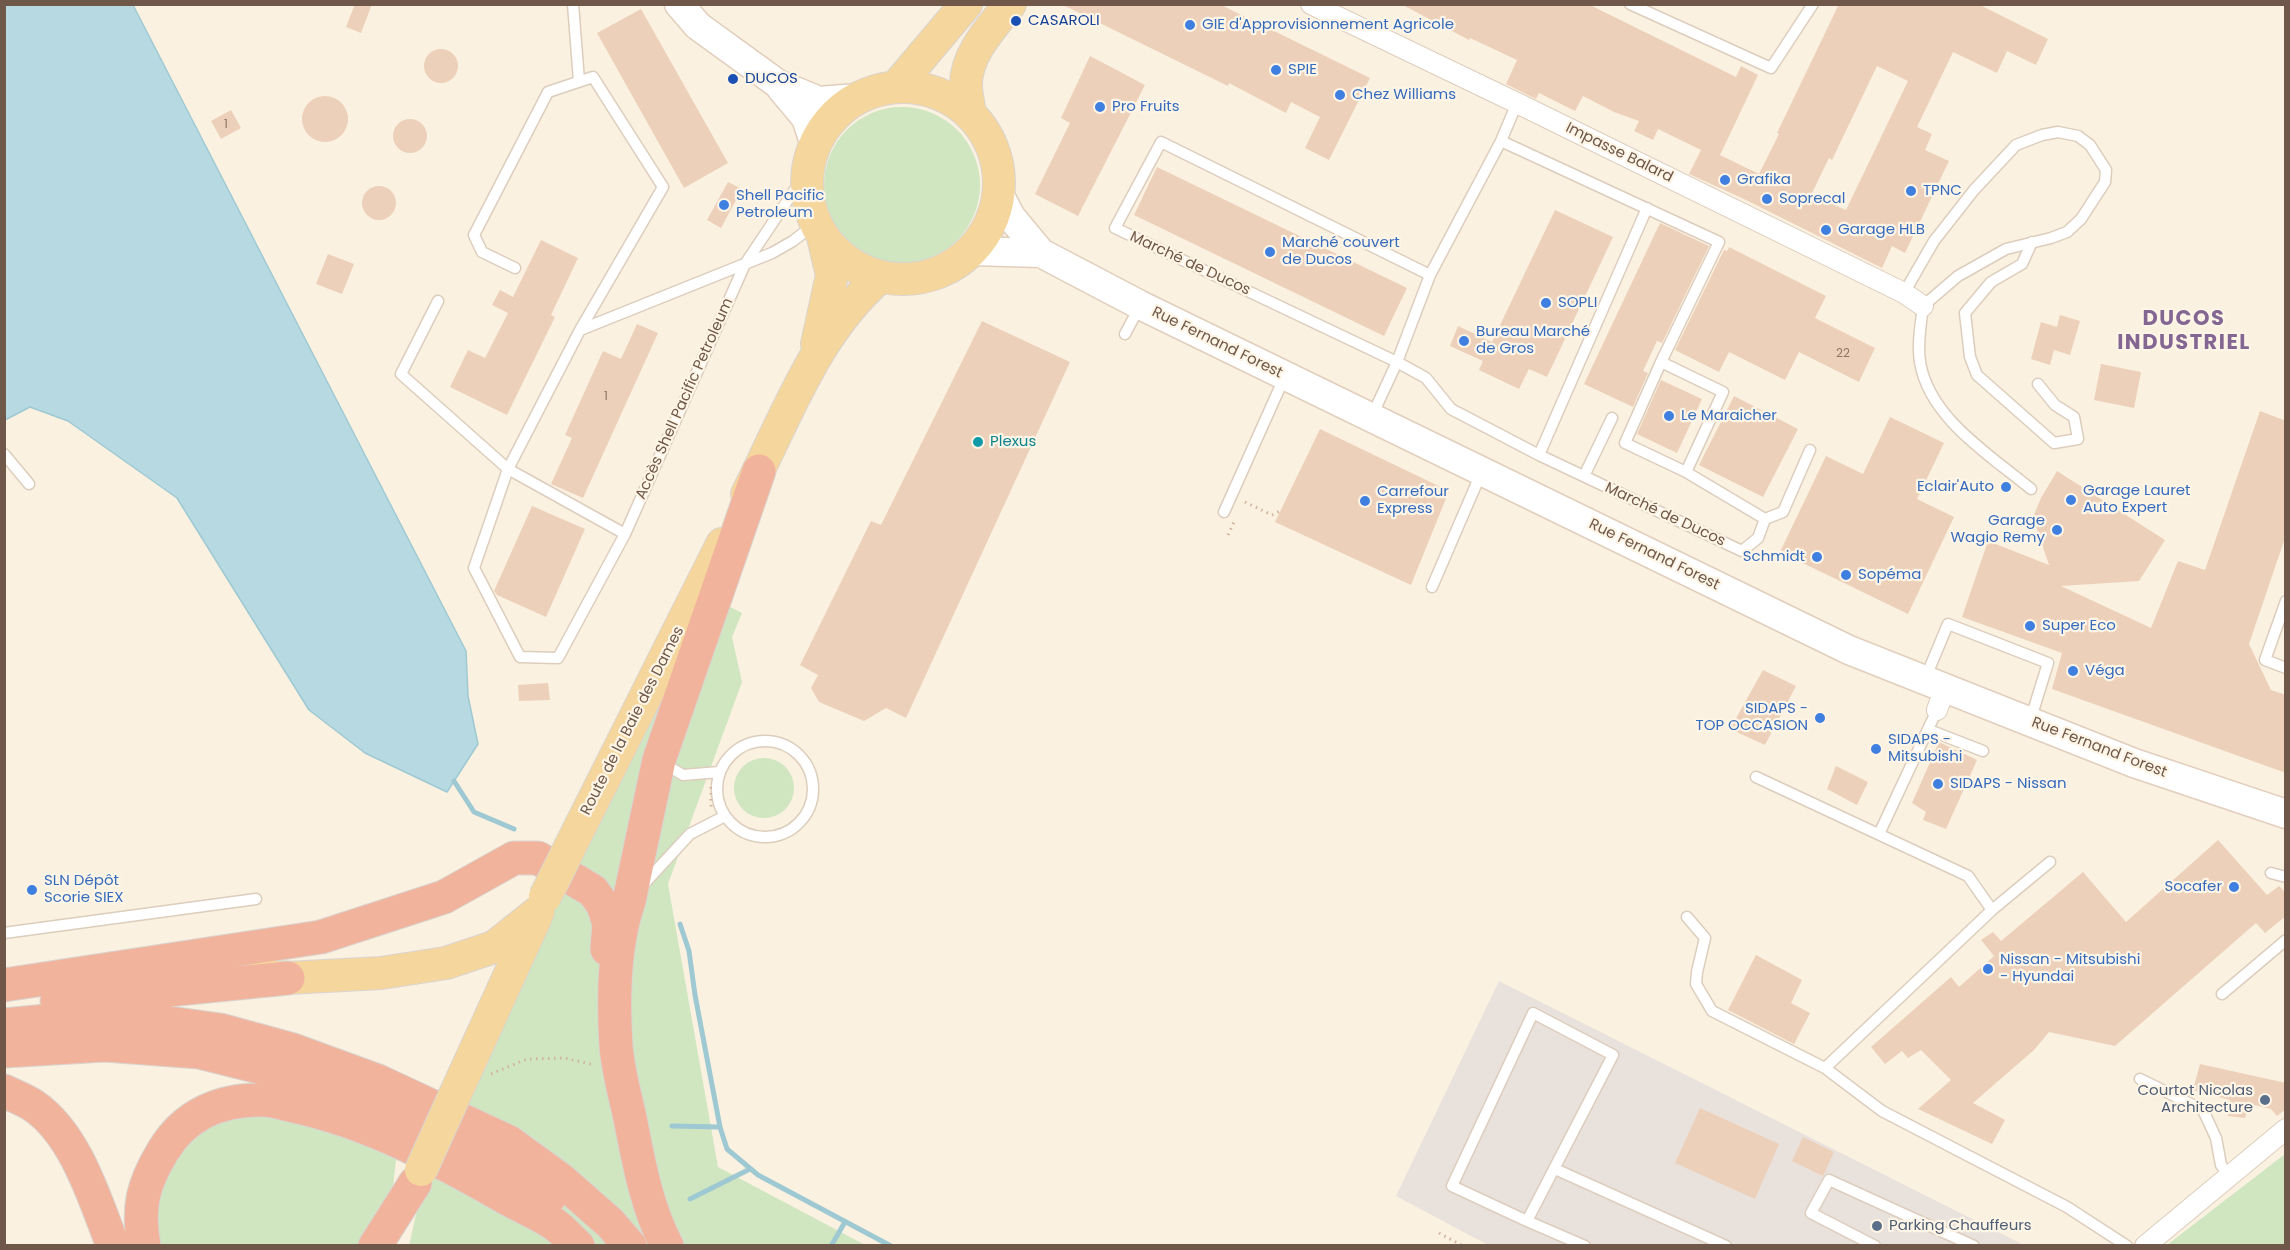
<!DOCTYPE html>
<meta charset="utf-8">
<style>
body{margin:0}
#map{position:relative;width:2290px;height:1250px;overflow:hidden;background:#faf1e0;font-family:Poppins,sans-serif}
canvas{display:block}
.frame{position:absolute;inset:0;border:6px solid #6f584a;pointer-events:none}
</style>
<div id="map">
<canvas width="2290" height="1250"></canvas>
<div class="frame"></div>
</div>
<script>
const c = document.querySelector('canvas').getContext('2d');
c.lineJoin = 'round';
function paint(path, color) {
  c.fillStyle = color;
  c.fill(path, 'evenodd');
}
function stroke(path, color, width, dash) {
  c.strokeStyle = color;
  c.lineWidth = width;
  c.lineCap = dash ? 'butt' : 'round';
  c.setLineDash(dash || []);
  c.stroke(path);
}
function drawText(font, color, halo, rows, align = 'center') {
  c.font = font + ' Poppins,sans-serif';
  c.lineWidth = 4.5;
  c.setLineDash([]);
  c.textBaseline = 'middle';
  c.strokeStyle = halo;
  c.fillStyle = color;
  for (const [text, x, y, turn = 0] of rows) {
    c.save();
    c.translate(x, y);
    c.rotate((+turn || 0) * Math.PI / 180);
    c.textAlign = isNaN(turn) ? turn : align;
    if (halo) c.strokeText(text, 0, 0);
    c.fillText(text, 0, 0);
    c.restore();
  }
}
const industrial = new Path2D(`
 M1499 981 2024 1245H1488L1396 1196Z`);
const green = new Path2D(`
 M824 185a78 78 0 1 1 156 0a78 78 0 1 1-156 0Z
 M707 595 742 613 732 637 742 682 668 884 718 1167 865 1245 409 1246 421 1192 518 982Z
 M734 788a30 30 0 1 1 60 0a30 30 0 1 1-60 0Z
 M228 1102 398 1142 389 1224 375 1245H144L152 1168Z
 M2285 1154V1245H2167Z`);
const water = new Path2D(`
 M5 4 133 5 466 651 468 696 478 744 447 792 365 753 309 710 177 498 68 421 30 407 5 420Z`);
const stream = new Path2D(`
 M454 781 474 812 514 829
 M680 924 689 951 695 995 720 1127 727 1149 758 1175 891 1246
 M672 1126 720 1127
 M690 1199 750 1169
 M831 1246 845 1222`);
const building = new Path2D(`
 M355 4H372L361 33 346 27Z
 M1061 4H1219L1370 78 1329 160 1305 148 1320 117 1291 102 1286 113 1229 83 1228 86Z
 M1401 4H1588L1736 77 1741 66 1758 75 1720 155 1759 174 1779 134 1777 133 1839 4H1978L2048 39 2036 65 2007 51 1997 73 1953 52 1917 127 1932 134 1925 150 1949 161 1905 253 1892 246 1882 268 1746 200 1689 174 1701 150 1658 129 1653 140 1634 131 1639 121 1614 112 1583 96 1575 111 1539 93 1536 99 1506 84 1517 60 1470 38 1469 40ZM1877 66 1908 81 1846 210 1811 195 1829 158 1832 160Z
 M641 9 728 163 684 188 597 33Z
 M424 66a17 17 0 1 1 34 0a17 17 0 1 1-34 0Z
 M1090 56 1145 85 1078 216 1035 194 1070 123 1061 118Z
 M302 119a23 23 0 1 1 46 0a23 23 0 1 1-46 0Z
 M231 110 241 128 221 139 211 121Z
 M393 136a17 17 0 1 1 34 0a17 17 0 1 1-34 0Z
 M1157 167 1407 288 1384 336 1134 215Z
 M728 182 742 189 721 228 707 220Z
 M362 203a17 17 0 1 1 34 0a17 17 0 1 1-34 0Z
 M1555 210 1613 237 1547 377 1529 369 1519 389 1479 370 1483 361 1450 346 1458 326 1492 342Z
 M1660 223 1709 246 1662 343 1657 341 1643 371 1648 373 1633 407 1584 384Z
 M541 240 578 258 551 315 555 317 507 415 450 387 468 350 485 358 508 313 492 305 500 290 513 297Z
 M1729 247 1826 296 1815 318 1875 348 1859 382 1799 352 1785 380 1729 352 1719 372 1675 350 1724 250 1727 251Z
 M328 254 354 264 342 294 316 284Z
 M2060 315 2080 321 2070 355 2054 350 2050 365 2031 359 2041 322 2057 327Z
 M982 321 1070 362 906 718 886 708 864 721 819 702 811 688 818 675 800 665 871 521 881 525Z
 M637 324 658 333 583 498 551 484 572 438 565 435 603 351 621 359Z
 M2101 364 2141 372 2134 408 2094 400Z
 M1661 380 1702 399 1677 453 1637 434Z
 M1734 396 1798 429 1763 497 1699 465Z
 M2260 411 2286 421V535L2249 644 2271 690 2286 695V773L2052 689 2062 653 1962 617 1988 541 2049 565 2033 517 2041 498 2057 471 2165 540 2139 581 2061 586 2151 628 2178 561 2205 570Z
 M1890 417 1944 443 1917 499 1954 517 1908 614 1780 552 1826 456 1863 474Z
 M1320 429 1449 491 1411 585 1275 522Z
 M532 506 585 529 546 617 497 595 494 591Z
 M1763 670 1796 686 1765 745 1730 729Z
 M548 683 550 700 519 701 518 685Z
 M1939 742 1977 760 1946 829 1923 820 1926 812 1912 803Z
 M1836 766 1868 782 1857 805 1827 789Z
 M2218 840 2267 895 2279 886 2286 893V916L2265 933 2256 923 2115 1046 2049 1032 2034 1050 1973 1103 2005 1120 1992 1144 1918 1109 1951 1080 1921 1050 1908 1058 1902 1051 1885 1064 1871 1047 1951 977 1959 987 1994 956 1981 940 1993 932 2001 941 2083 872 2126 922Z
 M1756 955 1802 980 1791 1003 1810 1013 1794 1044 1728 1010Z
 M2200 1064 2286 1083V1109L2277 1116 2271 1109 2250 1104 2245 1118 2228 1116 2230 1100 2193 1090Z
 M1700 1108 1779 1144 1755 1199 1675 1163Z
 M1803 1137 1834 1152 1823 1176 1792 1161Z`);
const path = new Path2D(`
 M1245 502 1272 515 1280 511
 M1228 535 1234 522
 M711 787V807
 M491 1074 527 1059 564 1058 595 1065
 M1439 1233 1463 1246`);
const lane = new Path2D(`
 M573 4 579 81
 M1630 4 1771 68 1813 4
 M2032 242 2022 264 1991 282 1965 313 1970 357 1977 375 2054 443 2078 439 2074 417 2055 405 2038 384
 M515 268 482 252 474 235 548 92 593 77 663 187 580 330 508 469 474 568 520 657 558 658 625 534 745 264 808 170
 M1430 275 1161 142 1115 228 1397 362 1426 378 1451 409 1539 455 1742 551 1758 538 1765 519 1686 472 1625 443 1661 362 1719 242 1501 141
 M1904 293 1934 241 1974 190 2016 145 2042 135 2058 132 2078 136 2090 145 2106 170 2105 182 2081 219 2067 232 2051 238 2006 249 1958 276 1923 306C1921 323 1917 344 1920 362 1929 418 1990 455 2031 489
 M438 301 401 374 508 469 625 534
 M580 330 772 253 793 241 816 223
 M1125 334 1140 306
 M1661 362 1723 392 1686 472
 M1371 418 1397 362 1430 275 1501 141 1517 103
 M4 454 29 484
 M1539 455 1647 208
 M1584 476 1612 418
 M1224 512 1285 376
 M1765 519 1783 512 1810 450
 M1432 587 1482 471
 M2286 601 2265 660 2286 668
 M1925 679 1948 624 2048 663 2030 721
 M1929 730 1983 751
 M717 789a48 48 0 1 1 96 0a48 48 0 1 1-96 0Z
 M663 763 683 775 719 772
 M1756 777 1968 876 1992 910
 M1879 834 1937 710
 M2271 873 2286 877
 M641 887 690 834 725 816
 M1687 917 1705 938 1697 972 1696 984 1712 1011 1825 1068 1882 1111 2067 1207 2127 1246
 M4 933 256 899
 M2222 994 2286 940
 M1825 1068 1992 910 2050 862
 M2140 1079 2203 1110 2216 1138 2221 1165 2229 1176
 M1555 1169 1726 1246
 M1527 1221 1452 1186 1533 1013 1613 1055 1527 1221 1585 1246
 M1875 1246 1811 1213 1829 1180 1974 1246`);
const street = new Path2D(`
 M1311 4 1517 103 1904 293 1923 306
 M1937 710 1945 688
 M2145 1246 2286 1129`);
const secondary = new Path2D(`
 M679 4 698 26 778 84 819 101 857 98
 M781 88 806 118 815 145
 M999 194 1011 217 1041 253 1140 305 1849 650 2134 763 2286 814
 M972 251 1041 253`);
const primary = new Path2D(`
 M896 87 966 4
 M807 183a96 96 0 1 1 192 0a96 96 0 1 1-192 0Z
 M970 114C969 105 966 95 966 86 965 55 992 27 1010 4
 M817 344 832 275 823 237
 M747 494C785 420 815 333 880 277
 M581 825 722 544
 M261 976 288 978 381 973 446 963 494 947 538 912
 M458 1088 536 917`);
const highway = new Path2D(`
 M4 985 321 937 444 897 514 858H538L593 891 603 905 609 924 607 949
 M57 1001 288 978
 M4 1025 78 1018 155 1021 220 1030 293 1050 378 1081 509 1142 560 1179 610 1223 630 1246
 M4 1051 105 1045 199 1052 307 1079 487 1157 549 1198
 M4 1091C14 1096 25 1100 34 1106 76 1135 95 1200 113 1246
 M144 1246C137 1207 143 1184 163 1151 185 1114 221 1099 263 1100 273 1100 284 1104 294 1106 369 1122 440 1160 506 1198 522 1207 539 1214 554 1224 563 1230 570 1239 578 1246
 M375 1246 415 1183
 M667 1246C647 1208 639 1164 631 1123 626 1098 618 1072 616 1046 613 1000 614 944 629 901L659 760 759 471`);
const primaryBridge = new Path2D(`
 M545 897 581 825
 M421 1170 458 1088`);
const markers = [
 [1016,21,6,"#1a4fb4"],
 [1190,25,6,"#3f7fe0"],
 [1276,70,6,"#3f7fe0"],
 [733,79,6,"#1a4fb4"],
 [1340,95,6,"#3f7fe0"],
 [1100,107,6,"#3f7fe0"],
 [1725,180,6,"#3f7fe0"],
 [1911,191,6,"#3f7fe0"],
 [1767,199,6,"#3f7fe0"],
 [724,205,6,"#3f7fe0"],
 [1826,230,6,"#3f7fe0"],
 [1270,252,6,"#3f7fe0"],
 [1546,303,6,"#3f7fe0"],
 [1464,341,6,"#3f7fe0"],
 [1669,416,6,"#3f7fe0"],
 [978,442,6,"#0f9aa8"],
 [2006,487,6,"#3f7fe0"],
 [2071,500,6,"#3f7fe0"],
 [1365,501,6,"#3f7fe0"],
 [2057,530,6,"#3f7fe0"],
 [1817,557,6,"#3f7fe0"],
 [1846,575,6,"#3f7fe0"],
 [2030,626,6,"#3f7fe0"],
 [2073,671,6,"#3f7fe0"],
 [1820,718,6,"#3f7fe0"],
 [1876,749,6,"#3f7fe0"],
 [1938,784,6,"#3f7fe0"],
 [2234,887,6,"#3f7fe0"],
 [32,890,6,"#3f7fe0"],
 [1988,969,6,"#3f7fe0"],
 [2265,1100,6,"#5c6f8a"],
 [1877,1226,6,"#5c6f8a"]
];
const numberNames = [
 ["1",226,125],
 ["22",1843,354],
 ["1",606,397]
];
const transitNames = [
 ["CASAROLI",1028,21],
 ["DUCOS",745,79]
];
const shopNames = [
 ["GIE d'Approvisionnement Agricole",1202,25],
 ["SPIE",1288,70],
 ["Chez Williams",1352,95],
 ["Pro Fruits",1112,107],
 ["Grafika",1737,180],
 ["TPNC",1923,191],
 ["Shell Pacific",736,196],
 ["Petroleum",736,213],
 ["Soprecal",1779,199],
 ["Garage HLB",1838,230],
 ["Marché couvert",1282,243],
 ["de Ducos",1282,260],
 ["SOPLI",1558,303],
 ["Bureau Marché",1476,332],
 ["de Gros",1476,349],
 ["Le Maraicher",1681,416],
 ["Eclair'Auto",1994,487,"right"],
 ["Garage Lauret",2083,491],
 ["Auto Expert",2083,508],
 ["Carrefour",1377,492],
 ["Express",1377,509],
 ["Garage",2045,521,"right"],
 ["Wagio Remy",2045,538,"right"],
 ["Schmidt",1805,557,"right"],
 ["Sopéma",1858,575],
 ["Super Eco",2042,626],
 ["Véga",2085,671],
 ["SIDAPS -",1808,709,"right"],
 ["TOP OCCASION",1808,726,"right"],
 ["SIDAPS -",1888,740],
 ["Mitsubishi",1888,757],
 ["SIDAPS - Nissan",1950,784],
 ["SLN Dépôt",44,881],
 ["Scorie SIEX",44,898],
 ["Socafer",2222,887,"right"],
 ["Nissan - Mitsubishi",2000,960],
 ["- Hyundai",2000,977]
];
const streetNames = [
 ["Impasse Balard",1619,153,26],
 ["Marché de Ducos",1190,264,25],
 ["Rue Fernand Forest",1217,343,26],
 ["Accès Shell Pacific Petroleum",685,399,-66],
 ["Marché de Ducos",1665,515,25],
 ["Rue Fernand Forest",1654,555,26],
 ["Route de la Baie des Dames",633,721,-63],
 ["Rue Fernand Forest",2099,748,21]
];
const cultureNames = [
 ["Plexus",990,442]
];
const serviceNames = [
 ["Courtot Nicolas",2253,1091],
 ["Architecture",2253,1108],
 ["Parking Chauffeurs",1889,1226,"left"]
];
const districtNames = [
 ["DUCOS",2184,320],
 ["INDUSTRIEL",2184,344]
];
paint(industrial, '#e9e2dc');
paint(green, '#cfe6c1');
paint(water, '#b7dae2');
stroke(water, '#9ec9d3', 1.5);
stroke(stream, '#9ec9d3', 5);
paint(building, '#edd0ba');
stroke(lane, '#ddcdbd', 13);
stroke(street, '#ddcdbd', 22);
stroke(secondary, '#e2cebc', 31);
stroke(primary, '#dad4d0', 34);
stroke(highway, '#dad4d0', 35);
stroke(path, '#d1b39e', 3, [1.5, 4.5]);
stroke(lane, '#fff', 10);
stroke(street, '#fff', 20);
stroke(secondary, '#fff', 28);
stroke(primary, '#f5d69d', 32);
stroke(highway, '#f1b39b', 33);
stroke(primaryBridge, '#dad4d0', 34, []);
stroke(primaryBridge, '#f5d69d', 32);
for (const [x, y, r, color] of markers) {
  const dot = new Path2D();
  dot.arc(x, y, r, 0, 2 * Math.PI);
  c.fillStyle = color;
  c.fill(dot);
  stroke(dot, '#fef5e6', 2);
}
drawText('12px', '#8e7666', null, numberNames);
drawText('15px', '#164399', '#fef5e6', transitNames, 'left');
drawText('15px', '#366cbe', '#fef5e6', shopNames, 'left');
drawText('15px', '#6f584a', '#fef5e6', streetNames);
drawText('15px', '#0d838f', '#fef5e6', cultureNames, 'left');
drawText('15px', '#4e5e75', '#fef5e6', serviceNames, 'right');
c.letterSpacing = '1.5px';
drawText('bold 21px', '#846692', '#fef5e6', districtNames);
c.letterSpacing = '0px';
</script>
